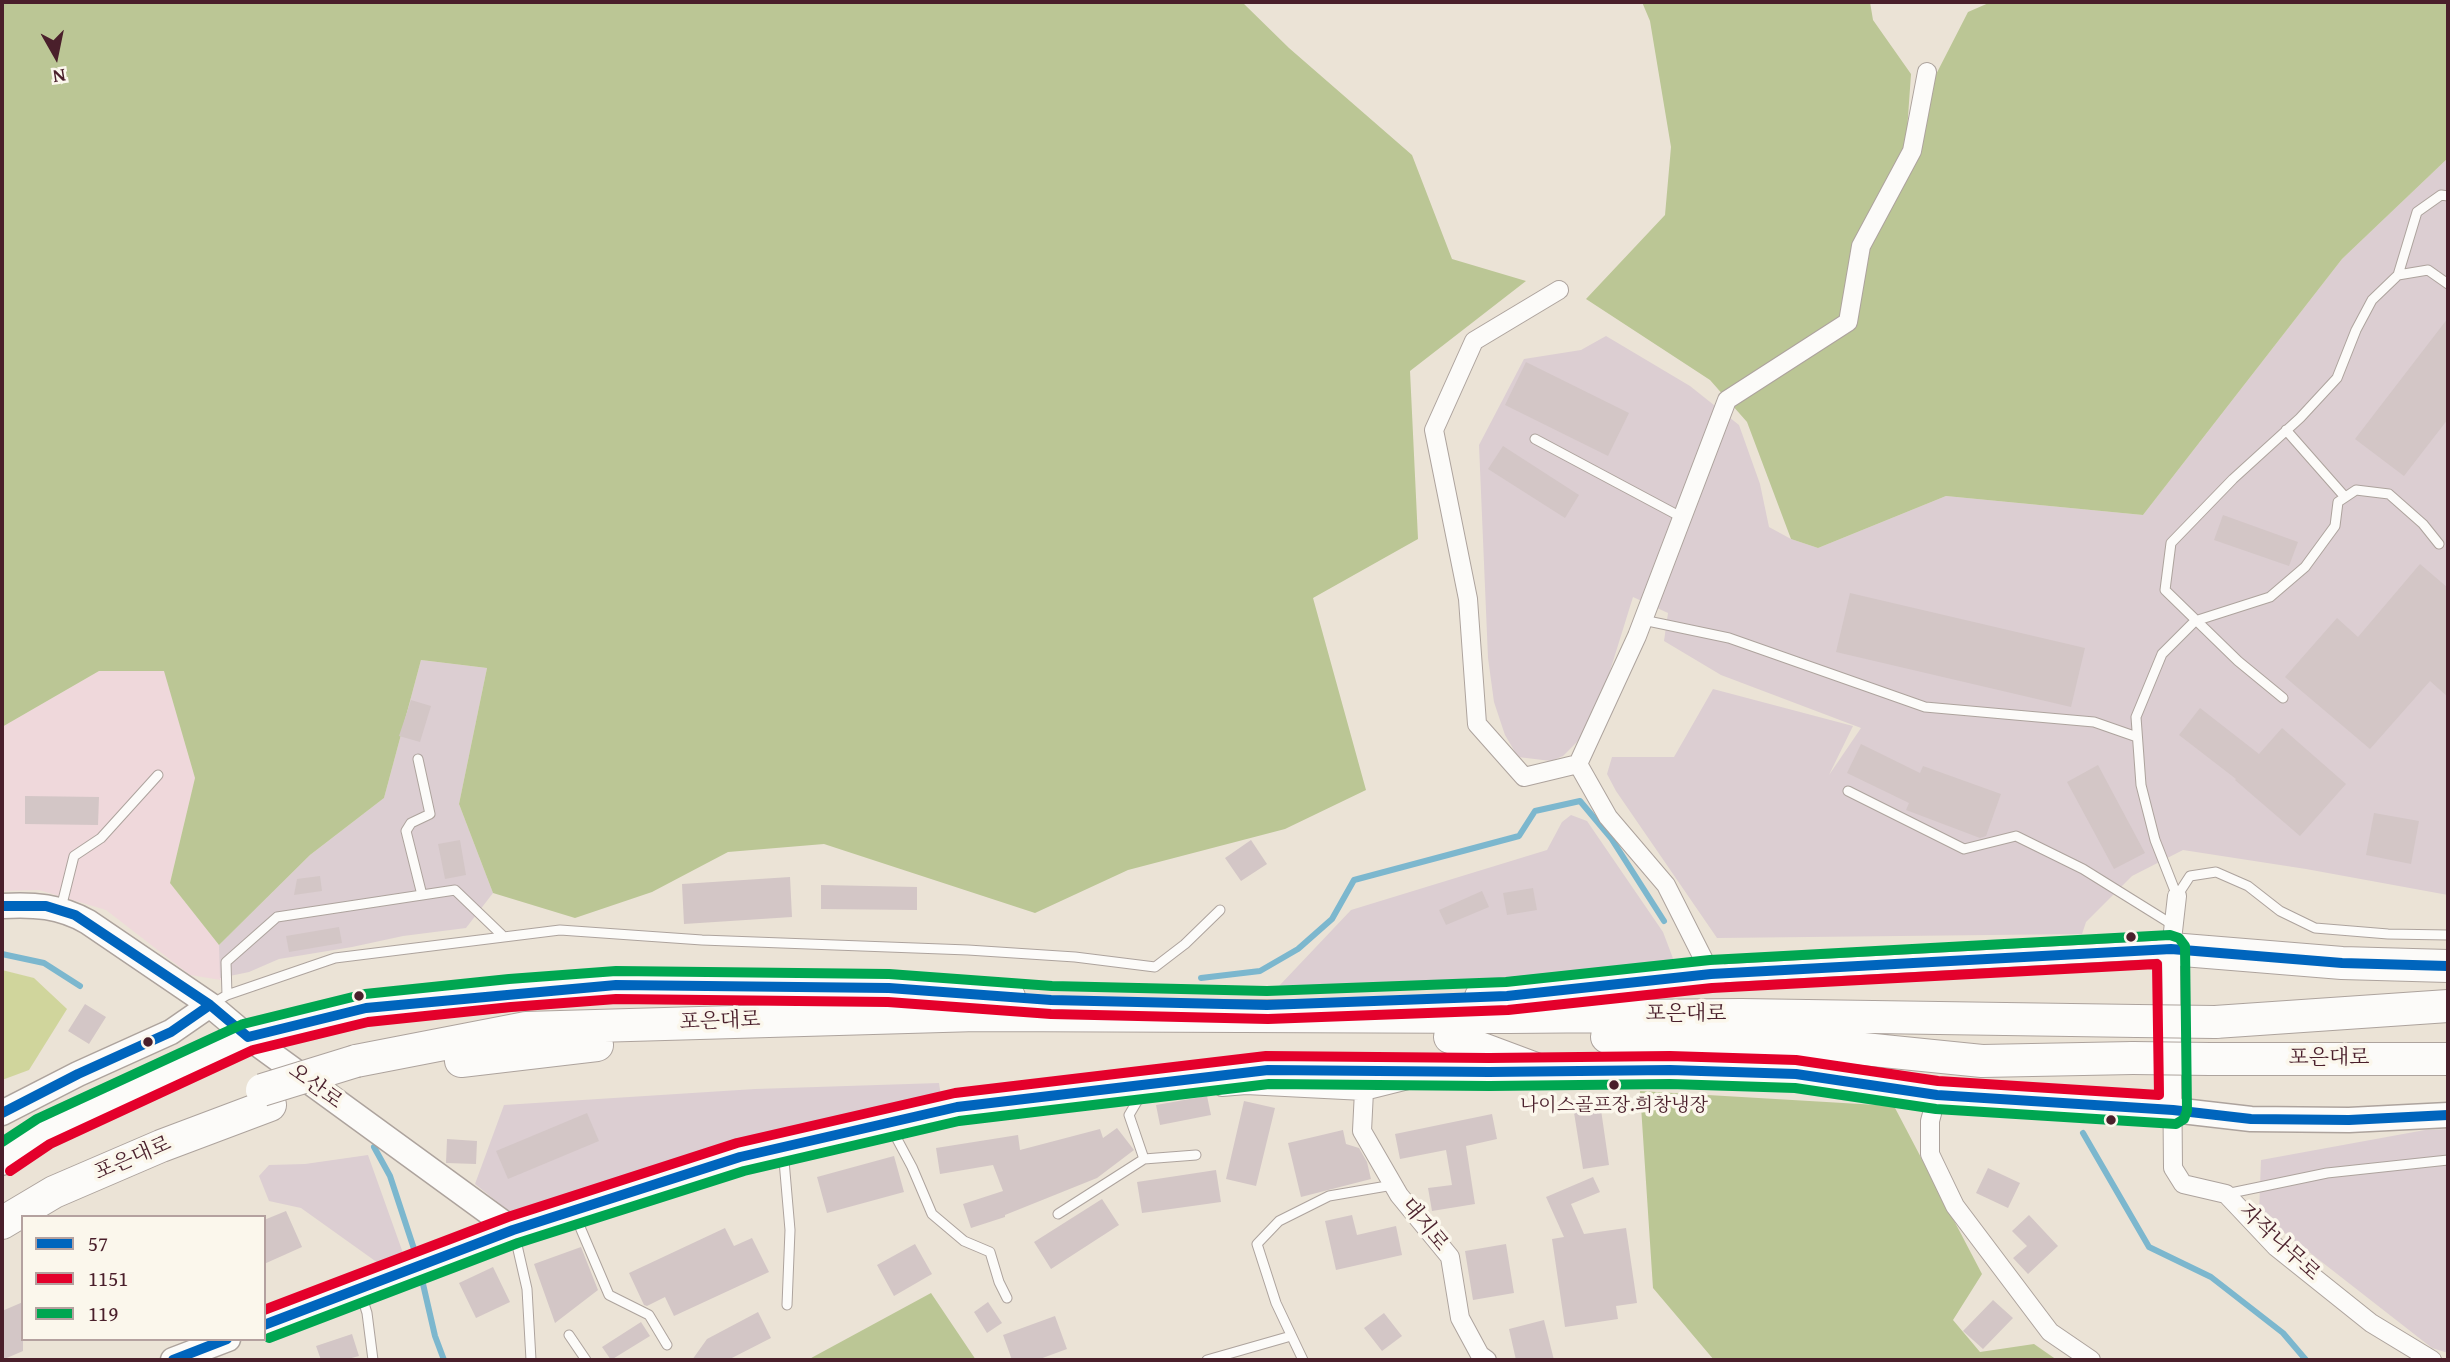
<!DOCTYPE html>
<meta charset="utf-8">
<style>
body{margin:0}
#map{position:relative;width:2450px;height:1362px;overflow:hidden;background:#ebe3d6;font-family:"Gentium Book Plus",serif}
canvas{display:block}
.frame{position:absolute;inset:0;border:4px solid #4a1f2b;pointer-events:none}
.legend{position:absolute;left:21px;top:1215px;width:245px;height:126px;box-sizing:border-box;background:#fbf7ec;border:2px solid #b4a19f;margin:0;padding:9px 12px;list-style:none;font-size:21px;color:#4a1f2b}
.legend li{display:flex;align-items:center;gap:14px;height:35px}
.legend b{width:35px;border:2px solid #b4a19f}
.north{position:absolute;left:21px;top:21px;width:70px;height:70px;-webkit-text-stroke:5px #fbf7ec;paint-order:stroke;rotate:171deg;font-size:19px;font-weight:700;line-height:28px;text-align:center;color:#4a1f2b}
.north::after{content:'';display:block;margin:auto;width:24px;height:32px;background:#4a1f2b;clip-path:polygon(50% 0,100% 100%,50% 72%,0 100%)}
</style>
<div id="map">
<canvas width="2450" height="1362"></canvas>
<div class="frame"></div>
<ul class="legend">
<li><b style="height:9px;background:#0065bd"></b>57</li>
<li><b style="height:9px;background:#e4002b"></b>1151</li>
<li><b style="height:9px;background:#00a651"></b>119</li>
</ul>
<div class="north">N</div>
</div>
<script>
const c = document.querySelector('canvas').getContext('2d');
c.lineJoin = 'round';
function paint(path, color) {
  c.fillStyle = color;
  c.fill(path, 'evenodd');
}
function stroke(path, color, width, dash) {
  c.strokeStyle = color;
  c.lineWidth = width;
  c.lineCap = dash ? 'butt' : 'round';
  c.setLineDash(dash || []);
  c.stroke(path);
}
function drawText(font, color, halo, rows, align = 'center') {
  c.font = font + ' "Gentium Book Plus","Noto Serif KR",serif';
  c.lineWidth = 7;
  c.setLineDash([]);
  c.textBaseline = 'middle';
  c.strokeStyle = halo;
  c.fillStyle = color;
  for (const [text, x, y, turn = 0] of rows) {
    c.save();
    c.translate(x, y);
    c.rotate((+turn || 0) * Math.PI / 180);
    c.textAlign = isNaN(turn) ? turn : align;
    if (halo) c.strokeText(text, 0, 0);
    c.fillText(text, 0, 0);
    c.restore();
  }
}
const built = new Path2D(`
 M164 670 195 778 170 883 219 945 227 981 190 975 106 910 39 890 2 891V727L99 671Z`);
const industrial = new Path2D(`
 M2448 158V895L2306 869 2183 850 2132 876 2086 922 2082 934 1717 938 1616 791 1607 774 1612 757H1674L1713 689 1853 726 1829 775 1861 728 1721 675 1664 641 1668 613 1633 597 1596 716 1580 739 1563 756 1551 761 1518 757 1505 735 1494 702 1488 658 1479 445 1524 359 1581 350 1606 336 1690 386 1739 425 1760 484 1769 527 1791 539 1818 548 1946 496 2143 515 2342 259Z
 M421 660 487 668 459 804 493 893 466 928 403 936 352 947 279 959 249 972 220 978 219 945 310 855 384 798Z
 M1571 815 1587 821 1663 932 1674 961 1500 984 1279 986 1351 910 1547 850 1562 822Z
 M939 1083 941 1096 752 1141 626 1175 511 1213 475 1184 504 1105 755 1089Z
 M2448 1129V1353L2432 1348 2259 1213 2261 1160 2425 1130Z
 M368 1155 403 1253 378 1263 301 1208 269 1201 259 1176 269 1165 305 1164Z`);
const green = new Path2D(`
 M2 970 34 978 67 1009 29 1070 2 1080Z`);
const forest = new Path2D(`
 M2 2H1242L1289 48 1412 155 1452 259 1526 281 1410 371 1418 539 1313 598 1366 790 1285 829 1128 870 1035 913 824 844 728 852 652 892 575 918 493 893 459 804 487 668 421 660 384 798 310 855 219 945 170 883 195 778 164 671H99L2 727Z
 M1642 2H1870L1873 20 1911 74 1907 131 1968 12 1991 2H2448V158L2342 259 2143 515 1946 496 1818 548 1791 539 1747 422 1710 380 1586 299 1665 215 1671 147 1650 21Z
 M1640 1091 1894 1106 1982 1274 1953 1320 1980 1352 2034 1344 2057 1360H1714L1653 1288Z
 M931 1293 976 1360H808L813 1357Z`);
const stream = new Path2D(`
 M2 954 44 963 80 986
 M1201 978 1260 971 1298 949 1332 919 1354 880 1519 836 1535 811 1580 801 1611 838 1664 921
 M2083 1133 2149 1247 2211 1277 2283 1333 2306 1360
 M374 1147 390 1176 418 1261
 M420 1271 435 1336 444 1360`);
const building = new Path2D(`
 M2448 318V419L2404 476 2355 439Z
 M1526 362 1629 413 1608 456 1505 405Z
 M1503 446 1579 495 1565 518 1488 469Z
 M2223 515 2298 542 2289 566 2214 540Z
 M2420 564 2448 588V697L2430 681 2370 749 2285 677 2337 618 2358 637Z
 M1850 593 2085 648 2071 707 1836 652Z
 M411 700 431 706 420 742 399 736Z
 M2200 708 2259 754 2282 728 2346 784 2300 836 2235 780 2236 779 2179 735Z
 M1861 744 1920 773 1923 766 2001 794 1986 836 1980 838 1906 810 1909 803 1847 773Z
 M2098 765 2145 853 2114 869 2067 782Z
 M25 796 99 797 98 825 25 824Z
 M2374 813 2419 821 2411 864 2366 855Z
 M460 840 466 875 445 879 438 844Z
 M1251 840 1267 864 1241 881 1225 858Z
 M320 876 322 891 294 895 297 879Z
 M790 877 792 917 684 924 682 884Z
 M821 885 917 887V910L821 909Z
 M1533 888 1537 910 1507 915 1503 893Z
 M1482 891 1489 907 1446 925 1439 910Z
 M339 927 342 943 289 952 286 936Z
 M85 1004 106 1017 89 1044 68 1031Z
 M1207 1096 1211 1115 1160 1125 1156 1105Z
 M1599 1096 1609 1165 1583 1169 1572 1100Z
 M1244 1101 1275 1108 1256 1186 1226 1179Z
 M587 1113 599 1141 508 1179 496 1151Z
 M1492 1114 1497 1139 1466 1146 1475 1204 1432 1211 1428 1188 1452 1185 1446 1150 1400 1159 1395 1134Z
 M1117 1128 1134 1150 1097 1178 1005 1215V1217L971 1228 963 1204 1003 1191 993 1165 940 1174 936 1148 1018 1135 1020 1150 1100 1129 1103 1138Z
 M1343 1130 1346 1144 1359 1148 1367 1162 1371 1179 1301 1197 1288 1143Z
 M447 1139 477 1141 476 1164 446 1163Z
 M894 1156 904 1192 827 1213 817 1177Z
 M1988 1168 2020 1183 2008 1208 1976 1193Z
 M1216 1170 1221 1202 1142 1213 1137 1182Z
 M1593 1177 1600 1192 1571 1204 1584 1234 1626 1228 1637 1303 1616 1306 1618 1319 1565 1327 1552 1239 1564 1237 1546 1197Z
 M1102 1199 1119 1225 1051 1269 1034 1242Z
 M286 1211 302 1247 264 1264V1220Z
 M1352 1215 1357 1235 1396 1226 1402 1255 1336 1270 1325 1221Z
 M2029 1215 2058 1246 2028 1274 2013 1258 2027 1246 2012 1231Z
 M725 1228 734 1246 752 1238 769 1272 674 1316 665 1297 647 1306 644 1305 629 1273Z
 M915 1244 932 1274 894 1296 877 1265Z
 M1506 1244 1514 1293 1473 1300 1465 1251Z
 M581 1247 598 1290 555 1323 534 1264Z
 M493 1267 510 1302 476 1318 459 1283Z
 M1993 1300 2013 1318 1983 1349 1963 1331Z
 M23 1302V1351L2 1360V1311Z
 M988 1302 1002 1323 987 1333 974 1312Z
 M758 1312 771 1338 728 1360H692L707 1339Z
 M1384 1313 1402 1336 1382 1351 1364 1328Z
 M1055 1316 1067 1349 1037 1360H1012L1003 1335Z
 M1544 1320 1554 1360H1516L1509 1329Z
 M641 1322 650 1336 611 1360 602 1347Z
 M352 1334 359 1356 344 1360H321L316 1346Z`);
const lane = new Path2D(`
 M2398 275 2417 212 2441 195 2448 196
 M2286 430 2345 497
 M1535 439 1683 518
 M1643 620 1729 638 1925 707 2094 722 2137 737
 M2283 698 2238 661 2165 590 2171 543 2233 479 2300 418 2337 378 2356 330 2372 300 2398 275 2428 270 2448 284
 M418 759 430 814 411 823 406 831 422 895
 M1848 791 1964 849 2016 836 2083 869 2173 925
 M2177 896 2155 840 2141 785 2136 717 2162 654 2195 621 2270 597 2305 567 2335 526 2338 502 2356 490 2389 494 2423 524 2439 544
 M2177 896 2190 876 2216 872 2248 886 2280 911 2315 928 2388 934 2448 935
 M61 908 74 856 101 838 158 775
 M227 995 226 962 277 917 455 890 504 937
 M212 1004 227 995 335 958 560 930 702 940 968 950 1075 957 1155 967 1185 944 1220 910
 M1142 1093 1129 1115 1144 1159 1196 1155
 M889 1124 912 1167 932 1214 964 1241 990 1252 999 1282 1007 1298
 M783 1149 790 1230 787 1305
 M2226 1194 2327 1173 2448 1160
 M574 1213 609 1295 649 1315 667 1345
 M1058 1214 1144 1159
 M514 1232 527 1289 531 1360
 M360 1291 367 1313 373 1360
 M569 1335 586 1360
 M1207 1360 1291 1336
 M1303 1360 1276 1303 1257 1244 1279 1221 1329 1196 1393 1185`);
const street = new Path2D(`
 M1559 290 1474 341 1434 430 1468 599 1477 724 1524 777 1578 764 1608 817 1666 885 1711 974 2171 949
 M1578 764 1637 636 1727 400 1848 322 1861 246 1912 151 1927 72
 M2177 896 2171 949 2173 1168 2183 1184 2226 1194 2276 1247 2371 1323 2432 1360
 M1222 1087 1246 1085 1364 1091 1416 1078
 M1364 1091 1362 1131 1399 1195 1450 1257 1460 1318 1480 1355 1487 1360
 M1937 1095 1930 1121V1154L1955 1206 2050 1332 2091 1360`);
const secondary = new Path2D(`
 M2 906C34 904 60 906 88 922L210 1005 248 1037 513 1230
 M2 1113 78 1074 171 1032 210 1005
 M264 1325 513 1230 740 1157 957 1107 1268 1070 1489 1072 1670 1070 1796 1074 1937 1095 2173 1110 2251 1119 2349 1120 2448 1115
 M173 1360 228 1339`);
const highway = new Path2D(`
 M2171 949 2342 963 2448 966
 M1481 997 1711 974
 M2215 1022 2448 1006
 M1450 1037 1541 1071
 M1607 1037 1834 1046 1982 1061 2133 1058
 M2210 1059H2448
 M356 1061 526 1028 977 1015 1508 1017 1741 1015 2137 1021
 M461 1061 597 1045
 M1670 1070 1725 1043
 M2 1159 43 1132 248 1037 366 1008 616 985 889 988 1009 997
 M2 1223 54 1192 161 1146 270 1105`);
const highwayBridge = new Path2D(`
 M2137 1021 2215 1022
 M2133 1058 2210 1059
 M262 1090 356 1061`);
const bus1 = new Path2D(`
 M2 906H46L75 915 210 1005 248 1037 366 1008 616 985 889 988 1051 1000 1267 1005 1507 996 1711 974 2171 949 2342 963 2448 966
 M2 1113 78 1074 171 1032 210 1005
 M264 1325 513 1230 740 1157 957 1107 1268 1070 1489 1072 1670 1070 1796 1074 1937 1095 2173 1110 2251 1119 2349 1120 2448 1115
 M173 1360 227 1339`);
const bus2 = new Path2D(`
 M10 1171 50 1144 253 1050 368 1022 511 1007 616 999 888 1002 1051 1014 1268 1019 1508 1010 1712 988 2157 964 2159 1095 1938 1081 1796 1060 1670 1056 1489 1058 1266 1056 955 1093 737 1143 508 1217 264 1310`);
const bus3 = new Path2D(`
 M2 1142 37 1119 243 1024 365 994 509 979 616 971 889 974 1052 986 1267 991 1506 982 1710 960 2170 935 2179 938 2185 946 2187 1111 2184 1119 2176 1124 1936 1109 1795 1088 1670 1084 1489 1086 1269 1084 959 1121 744 1171 518 1243 269 1338`);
const markers = [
 [2131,937,6,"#4a1f2b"],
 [359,996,6,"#4a1f2b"],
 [148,1042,6,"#4a1f2b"],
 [1614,1085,6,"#4a1f2b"],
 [2111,1120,6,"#4a1f2b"]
];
const busNames = [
 ["나이스골프장.희창냉장",1614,1106]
];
const streetNames = [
 ["포은대로",1686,1015],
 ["포은대로",720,1022,-2],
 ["포은대로",2329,1059],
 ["오산로",315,1087,36],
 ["포은대로",133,1159,-23],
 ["대지로",1424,1225,51],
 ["자작나무로",2279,1243,43]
];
paint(built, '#efd8db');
paint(industrial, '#dcced2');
paint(green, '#d0d59c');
paint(forest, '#bbc695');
stroke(stream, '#7cb7ce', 6);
paint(building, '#d3c6c6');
stroke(lane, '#ada39d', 11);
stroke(street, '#ada39d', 20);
stroke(secondary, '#ada39d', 27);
stroke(highway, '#ada39d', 34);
stroke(lane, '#fcfbf9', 9);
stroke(street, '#fcfbf9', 18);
stroke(secondary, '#fcfbf9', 24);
stroke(highway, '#fcfbf9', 32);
stroke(highwayBridge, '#ada39d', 34, []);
stroke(highwayBridge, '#fcfbf9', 32);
stroke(bus1, '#0065bd', 10);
stroke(bus2, '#e4002b', 10);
stroke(bus3, '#00a651', 10);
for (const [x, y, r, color] of markers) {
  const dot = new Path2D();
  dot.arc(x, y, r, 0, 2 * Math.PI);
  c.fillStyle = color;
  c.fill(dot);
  stroke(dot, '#fbf7ec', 2.5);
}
drawText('19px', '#4a1f2b', '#fbf7ec', busNames);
drawText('21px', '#4a1f2b', '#fbf7ec', streetNames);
</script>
